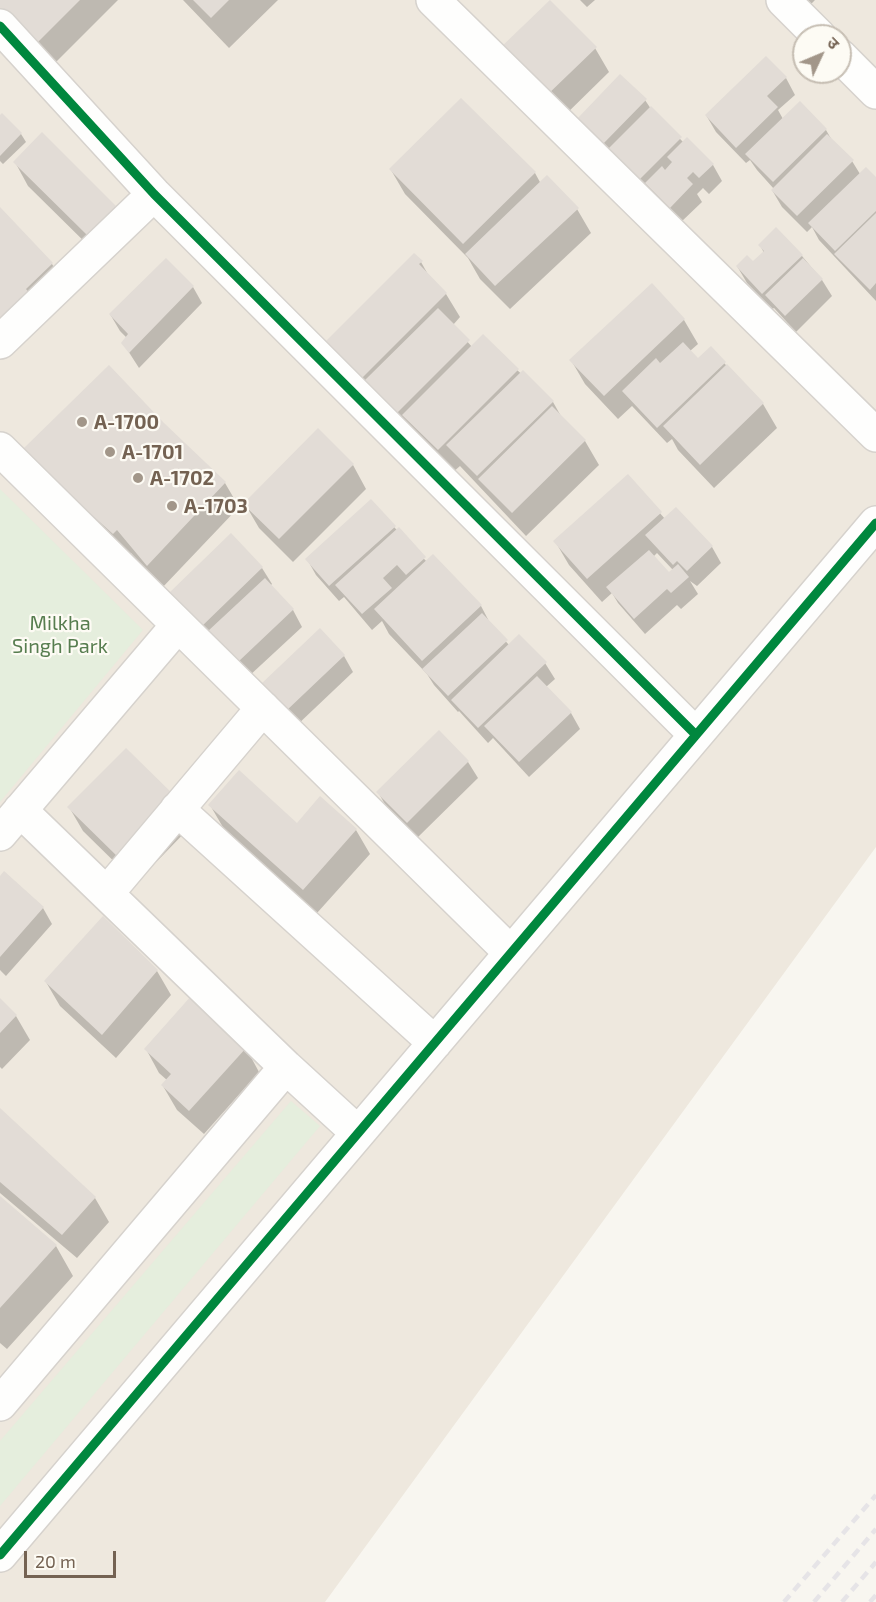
<!DOCTYPE html>
<meta charset="utf-8">
<style>
body{margin:0}
#map{position:relative;width:876px;height:1602px;overflow:hidden;background:#f8f6f0;font-family:"Exo 2","Noto Sans Devanagari",sans-serif}
canvas{display:block}
.north{position:absolute;left:792px;top:24px;width:60px;height:60px;box-sizing:border-box;background:#fdfbf4;border:2px solid #c6beb3;border-radius:50%;rotate:46deg;font-size:16px;font-weight:700;line-height:24px;text-align:center;color:#746252}
.north::after{content:'';display:block;margin:auto;width:21px;height:27px;background:#a29689;clip-path:polygon(50% 0,100% 100%,50% 72%,0 100%)}
.scale{position:absolute;left:24px;top:1551px;width:92px;height:27px;box-sizing:border-box;border:3px solid #746252;border-top:0;padding-left:8px;font-size:18px;line-height:21px;white-space:nowrap;color:#746252;-webkit-text-stroke:4px #fdfbf4;paint-order:stroke}
</style>
<div id="map">
<canvas width="876" height="1602"></canvas>
<div class="north">उ</div>
<div class="scale">20 m</div>
</div>
<script>
const c = document.querySelector('canvas').getContext('2d');
c.lineJoin = 'round';
function paint(path, color) {
  c.fillStyle = color;
  c.fill(path, 'evenodd');
}
function stroke(path, color, width, dash) {
  c.strokeStyle = color;
  c.lineWidth = width;
  c.lineCap = dash ? 'butt' : 'round';
  c.setLineDash(dash || []);
  c.stroke(path);
}
function drawText(font, color, halo, rows, align = 'center') {
  c.font = font + ' "Exo 2",sans-serif';
  c.lineWidth = 4.5;
  c.setLineDash([]);
  c.textBaseline = 'middle';
  c.strokeStyle = halo;
  c.fillStyle = color;
  for (const [text, x, y, turn = 0] of rows) {
    c.save();
    c.translate(x, y);
    c.rotate((+turn || 0) * Math.PI / 180);
    c.textAlign = isNaN(turn) ? turn : align;
    if (halo) c.strokeText(text, 0, 0);
    c.fillText(text, 0, 0);
    c.restore();
  }
}
const residential = new Path2D(`
 M0 0H876V847L325 1602H0ZM804 36H840V72H804Z`);
const green = new Path2D(`
 M0 489 143 630 0 802Z
 M291 1101 320 1126 0 1506V1441Z`);
const shadow = new Path2D(`
 M0 0H118L47 71Z
 M183 0H278L229 48Z
 M580 0H595L587 7Z
 M805 0H815L810 5Z
 M595 48 609 72 558 122 513 75Z
 M786 78 795 95 778 110 783 119 800 103 826 130 833 142 852 161 860 174 876 179V301L819 240 812 227 807 232 782 207 772 190 774 189 757 170 750 160 746 163 716 132 706 115Z
 M645 100 651 109 684 143 713 165 722 181 709 194 703 188 697 194 702 202 680 223 588 136Z
 M2 115 21 134 26 142 3 164 0 161V117Z
 M15 162 115 207 128 231 101 258 28 186Z
 M391 170 535 173 541 184 577 209 591 233 510 309 480 279 468 258 405 194Z
 M0 209 52 264 62 280 0 335Z
 M760 245 802 256 822 280 832 296 796 332 774 308 772 309 747 283 737 266 753 263 764 253Z
 M414 255 421 262 430 278 446 294 460 317 453 325 472 347 517 370 553 402 562 418 585 441 599 465 526 536 460 466 452 473 341 365 327 341Z
 M651 285 684 320 698 344 690 351 698 360 724 363 763 404 777 428 714 488 678 450 672 439 667 443 632 406 618 419 585 384 571 360Z
 M193 287 202 303 139 368 123 343 127 338 120 331 110 314Z
 M163 424 225 483 239 507 161 589 131 553 128 557 25 449Z
 M353 465 366 489 293 562 259 528 245 504Z
 M628 476 665 519 712 547 721 563 697 586 690 581 698 594 681 609 677 605 645 634 618 603 612 593 602 602 569 565 555 541ZM657 553 673 570 669 574 653 557Z
 M394 527 427 562 481 606 491 625 509 645 545 663 555 679 546 687 571 713 580 729 529 777 493 738 488 743 459 711 458 712 434 685 427 674 389 634 382 621 372 630 344 597 339 601 316 575 307 559Z
 M262 568 272 584 270 586 293 610 302 627 248 677 179 610Z
 M344 656 353 672 295 727 272 702Z
 M439 732 468 762 478 778 417 838 387 808 378 792Z
 M321 798 356 830 370 854 317 913 224 829 210 805 297 825Z
 M69 807 192 825 136 883 83 831Z
 M0 878 43 908 52 924 6 976 0 970Z
 M103 918 157 971 171 995 116 1058 60 1006 46 982Z
 M0 1000 16 1016 30 1040 2 1069 0 1067Z
 M246 1048 259 1072 204 1134 177 1110 163 1086 168 1081 159 1073 146 1049Z
 M0 1110 95 1198 109 1222 77 1258 0 1193Z
 M0 1198 56 1246 73 1276 7 1349 0 1343Z`);
const building = new Path2D(`
 M0 0H80L32 48 0 15Z
 M193 0H229L211 18Z
 M550 0 597 47 543 99 497 51Z
 M766 56 787 77 767 96 778 107 736 148 705 115Z
 M620 74 647 99 603 144 577 119Z
 M461 98 536 172 463 244 389 169Z
 M800 101 827 129 773 182 745 154Z
 M651 106 682 137 639 180 608 149Z
 M2 113 22 133 0 156V115Z
 M42 132 116 206 87 235 13 162Z
 M827 134 854 160 797 216 771 190Z
 M687 137 714 164 699 178 693 172 687 178 693 184 670 208 645 183 662 166 665 170 672 162 667 157Z
 M866 167 876 177V211L835 251 808 223Z
 M547 175 579 208 495 286 465 254Z
 M0 207 53 263 26 289 30 294 0 322Z
 M876 213V283L870 290 834 254Z
 M776 227 803 255 762 294 736 266 747 255 753 261 764 251 758 245Z
 M414 253 423 261 419 264 447 293 362 378 326 341Z
 M166 258 194 286 129 353 121 343 128 334 109 314Z
 M803 258 823 279 785 316 765 295Z
 M652 283 685 319 604 396 569 360Z
 M438 308 470 340 396 414 364 381Z
 M483 334 519 369 438 450 402 415Z
 M683 342 698 358 711 346 726 362 657 428 622 391 656 358 660 363Z
 M727 364 764 403 700 465 663 426Z
 M109 365 164 423 226 482 147 566 117 530 113 534 55 482 23 449Z
 M523 370 554 401 477 476 446 445Z
 M552 406 586 440 512 513 478 479Z
 M318 428 354 464 279 539 243 504Z
 M628 474 662 512 587 579 553 541Z
 M371 499 396 526 329 586 305 559Z
 M676 507 713 546 687 571 677 561 673 565 645 535Z
 M399 527 426 557 406 575 397 565 383 578 392 588 362 614 335 585Z
 M231 533 263 567 200 628 168 594Z
 M649 550 669 572 678 564 689 577 671 593 667 589 634 619 606 587Z
 M433 554 482 605 422 661 374 609Z
 M265 578 294 609 238 662 208 631Z
 M482 613 508 640 448 696 422 669Z
 M320 628 345 655 285 712 260 685Z
 M519 634 547 662 478 728 451 700Z
 M537 676 572 712 519 762 484 726Z
 M439 730 469 761 407 823 376 792Z
 M126 748 180 801 121 860 67 807Z
 M239 770 297 823 320 796 357 829 303 890 208 805Z
 M4 871 44 907 0 957V876Z
 M103 916 158 970 102 1035 44 981Z
 M192 995 247 1047 189 1111 161 1085 171 1074 144 1049Z
 M0 998 17 1015 0 1033Z
 M0 1108 96 1197 62 1235 0 1182Z
 M0 1196 57 1245 0 1308Z`);
const minor = new Path2D(`
 M433 0 876 435
 M783 0 819 36
 M0 26 154 194 696 735
 M840 56 876 92
 M0 342 154 194
 M0 449 511 953
 M177 809 435 1043
 M20 810 286 1067 358 1133
 M0 834 178 625
 M107 893 263 708
 M0 1404 286 1067
 M0 1555 876 523`);
const rail = new Path2D(`
 M784 1602 876 1495
 M814 1602 876 1529
 M842 1602 876 1562
 M870 1602 876 1595`);
const cycleway = new Path2D(`
 M0 26 154 194 696 735
 M0 1555 876 523`);
const markers = [
 [82,422,6,"#a29689"],
 [110,452,6,"#a29689"],
 [138,478,6,"#a29689"],
 [172,506,6,"#a29689"]
];
const poiNames = [
 ["A-1700",94,422],
 ["A-1701",122,452],
 ["A-1702",150,478],
 ["A-1703",184,506]
];
const parkNames = [
 ["Milkha",60,623],
 ["Singh Park",60,646]
];
paint(residential, '#eee8de');
paint(green, '#e5eedd');
paint(shadow, '#0003');
paint(building, '#e2dcd6');
stroke(minor, '#d6d2cd', 36);
stroke(minor, '#fefefd', 33);
stroke(rail, '#e6e4e7', 4.5, [9, 6]);
stroke(cycleway, '#00873e', 9);
for (const [x, y, r, color] of markers) {
  const dot = new Path2D();
  dot.arc(x, y, r, 0, 2 * Math.PI);
  c.fillStyle = color;
  c.fill(dot);
  stroke(dot, '#fdfbf4', 2);
}
drawText('bold 20px', '#746252', '#fdfbf4', poiNames, 'left');
drawText('20px', '#577d4f', '#fdfbf4', parkNames);
</script>
